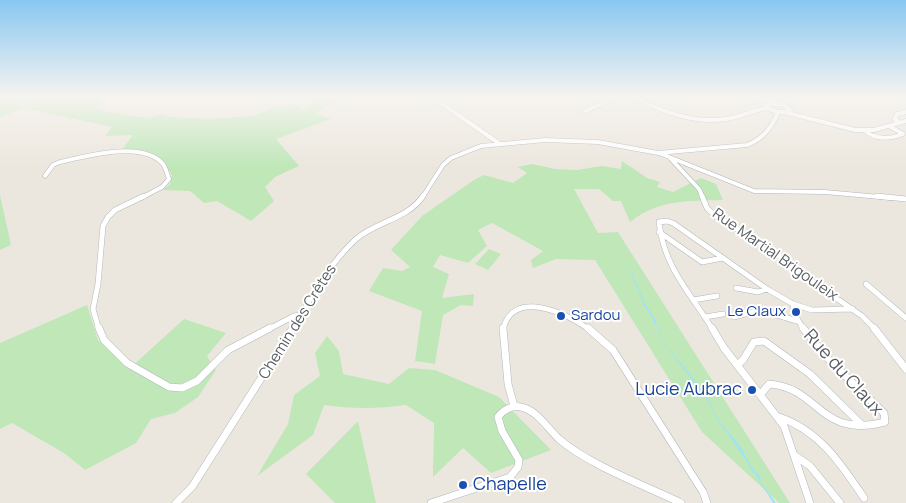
<!DOCTYPE html>
<meta charset="utf-8">
<style>
body{margin:0}
canvas{display:block;background:#ece7de}
</style>
<canvas width="906" height="503"></canvas>
<script>
const c = document.querySelector('canvas').getContext('2d');
c.lineJoin = 'round';
function paint(path, color) {
  c.fillStyle = color;
  c.fill(path, 'evenodd');
}
function stroke(path, color, width, dash) {
  c.strokeStyle = color;
  c.lineWidth = width;
  c.lineCap = dash ? 'butt' : 'round';
  c.setLineDash(dash || []);
  c.stroke(path);
}
function drawText(font, color, halo, rows, align = 'center') {
  c.font = font + ' Manrope,sans-serif';
  c.lineWidth = 4;
  c.setLineDash([]);
  c.textBaseline = 'middle';
  c.strokeStyle = halo;
  c.fillStyle = color;
  for (const [text, x, y, turn = 0] of rows) {
    c.save();
    c.translate(x, y);
    c.rotate((+turn || 0) * Math.PI / 180);
    c.textAlign = isNaN(turn) ? turn : align;
    if (halo) c.strokeText(text, 0, 0);
    c.fillText(text, 0, 0);
    c.restore();
  }
}
const green = new Path2D(`
 M0 97H105L98 108 109 112 146 118 162 114 172 117 209 119 252 116 279 106 295 104 303 109 321 97H343L316 114 331 119 276 139 299 166 275 177 265 187 274 201 251 221 217 201 204 203 190 191 163 190 170 184 172 175C157 153 147 151 121 151L133 135 105 136 112 127 23 108 0 117Z
 M622 161 647 178 660 182 657 187 673 192 701 178 716 184 723 200C689 201 659 199 630 222L621 201H613L599 189H574L598 233 618 232 790 503H779L702 432 595 260 556 259 533 268 531 260 543 251 492 223 478 230 487 246 468 263 440 255 433 267 449 274 442 298 474 294 473 306 461 305 443 315 435 364 415 361 422 311 369 291 383 268 402 271 410 267 391 250 422 216 474 180 484 175 513 183 527 173 518 167 532 164 555 169 577 170 602 166 621 169Z
 M0 195 11 245 0 250Z
 M489 249 501 254 488 270 475 264Z
 M87 305 98 340 129 369 184 319 226 333 207 356 216 370 198 397 175 413 151 419 136 443 85 470 64 453 12 423 0 429V343Z
 M327 336 339 351 343 374 389 384 409 368 435 370 499 397 551 450 491 473 463 448 433 477 434 423 406 405C379 409 352 409 324 405L313 435 257 476 288 424 294 395 320 376 315 353Z
 M358 421 376 503H335L306 474Z`);
const water = new Path2D(`
 M622 258C636 274 640 302 656 320L655 324C662 330 659 338 665 345 679 361 694 378 706 396 711 404 714 413 719 420 725 429 732 436 738 444 747 455 749 468 760 476L761 483 776 503H773C768 494 762 487 758 478 755 472 751 472 749 464L718 420 705 396 669 350C659 341 662 333 654 323V320L645 307 627 264Z`);
const minorFar2 = new Path2D(`
 M428 97 441 103 500 144
 M632 97C662 111 693 124 726 119 740 117 754 110 768 108
 M753 97 772 102
 M769 103 784 105 790 110C781 114 773 112 766 106Z
 M781 103 797 97
 M585 111 617 97
 M784 112 855 130H874L906 121
 M898 122 895 119 897 114 906 112
 M864 130C875 140 890 139 903 134L889 126
 M659 153 754 191 825 192 891 198
 M670 158 699 189 703 198
 M45 176 53 165 60 162C86 156 143 140 163 164 166 168 167 174 169 179L162 187 141 198
 M422 198 443 165 451 158 481 146 545 140 598 142 658 153 747 145C763 139 772 128 778 112`);
const minorFar1 = new Path2D(`
 M702 196 707 208 714 215 777 254 804 276 862 316 876 330
 M877 196 906 199
 M659 232 702 262 723 258
 M866 284 906 318
 M736 288 758 292 767 289
 M693 300 717 296
 M793 304 795 315 804 330
 M705 317 723 314
 M734 317 760 310 797 321
 M99 330 93 309 98 284 103 226 108 217 115 210 144 196
 M267 330 294 316 300 315
 M292 330C311 298 328 265 356 239 375 222 408 219 423 196
 M503 330C512 287 569 314 590 330
 M713 330C690 292 664 268 659 222L667 221 673 223 767 289 793 304 812 310 853 309`);
const minor = new Path2D(`
 M99 328 104 340 127 363 169 387 182 388 197 381 228 350 270 328
 M503 328 508 384 514 406
 M588 328 613 350 703 492 707 503
 M712 328 724 348 784 426 810 503
 M874 328 906 369
 M737 365 743 360 754 342 764 341 810 374 862 425
 M761 394 769 384C821 388 818 439 885 422L884 413 830 361 803 328
 M779 417C820 431 841 464 864 498
 M794 455 810 466 840 503
 M176 503 192 487 293 328
 M431 503 510 477 518 467 519 460 502 431 498 417C503 410 512 405 521 407 537 410 548 429 559 439 589 465 644 485 681 503`);
const markers = [
 [796,312,5,"#1a4fb4"],
 [561,316,5,"#1a4fb4"],
 [752,390,5,"#1a4fb4"],
 [463,485,5,"#1a4fb4"]
];
const streetNames = [
 ["Rue Martial Brigouleix",775,255,35],
 ["Chemin des Crêtes",298,322,-58]
];
const transitNames = [
 ["Le Claux",786,312],
 ["Sardou",571,316,"left"]
];
const nearStreetnames = [
 ["Rue du Claux",843,373,48]
];
const nearTransitnames = [
 ["Lucie Aubrac",742,390],
 ["Chapelle",473,485,"left"]
];
paint(green, '#bfe7b8');
paint(water, '#9be3ff');
stroke(minorFar2, '#b1b7bb', 5);
stroke(minorFar1, '#b1b7bb', 6);
stroke(minor, '#b1b7bb', 8);
stroke(minorFar2, '#fff', 4);
stroke(minorFar1, '#fff', 5);
stroke(minor, '#fff', 7);
const sky = c.createLinearGradient(0, 0, 0, 167);
sky.addColorStop(0, '#89c7f1');
sky.addColorStop(0.58, '#f6f4f0');
sky.addColorStop(1, '#f6f4f000');
c.fillStyle = sky;
c.fillRect(0, 0, 906, 167);
for (const [x, y, r, color] of markers) {
  const dot = new Path2D();
  dot.arc(x, y, r, 0, 2 * Math.PI);
  c.fillStyle = color;
  c.fill(dot);
  stroke(dot, '#fff', 2);
}
drawText('15px', '#575d61', '#fff', streetNames);
drawText('15px', '#164399', '#fff', transitNames, 'right');
drawText('18px', '#575d61', '#fff', nearStreetnames);
drawText('18px', '#164399', '#fff', nearTransitnames, 'right');
</script>
